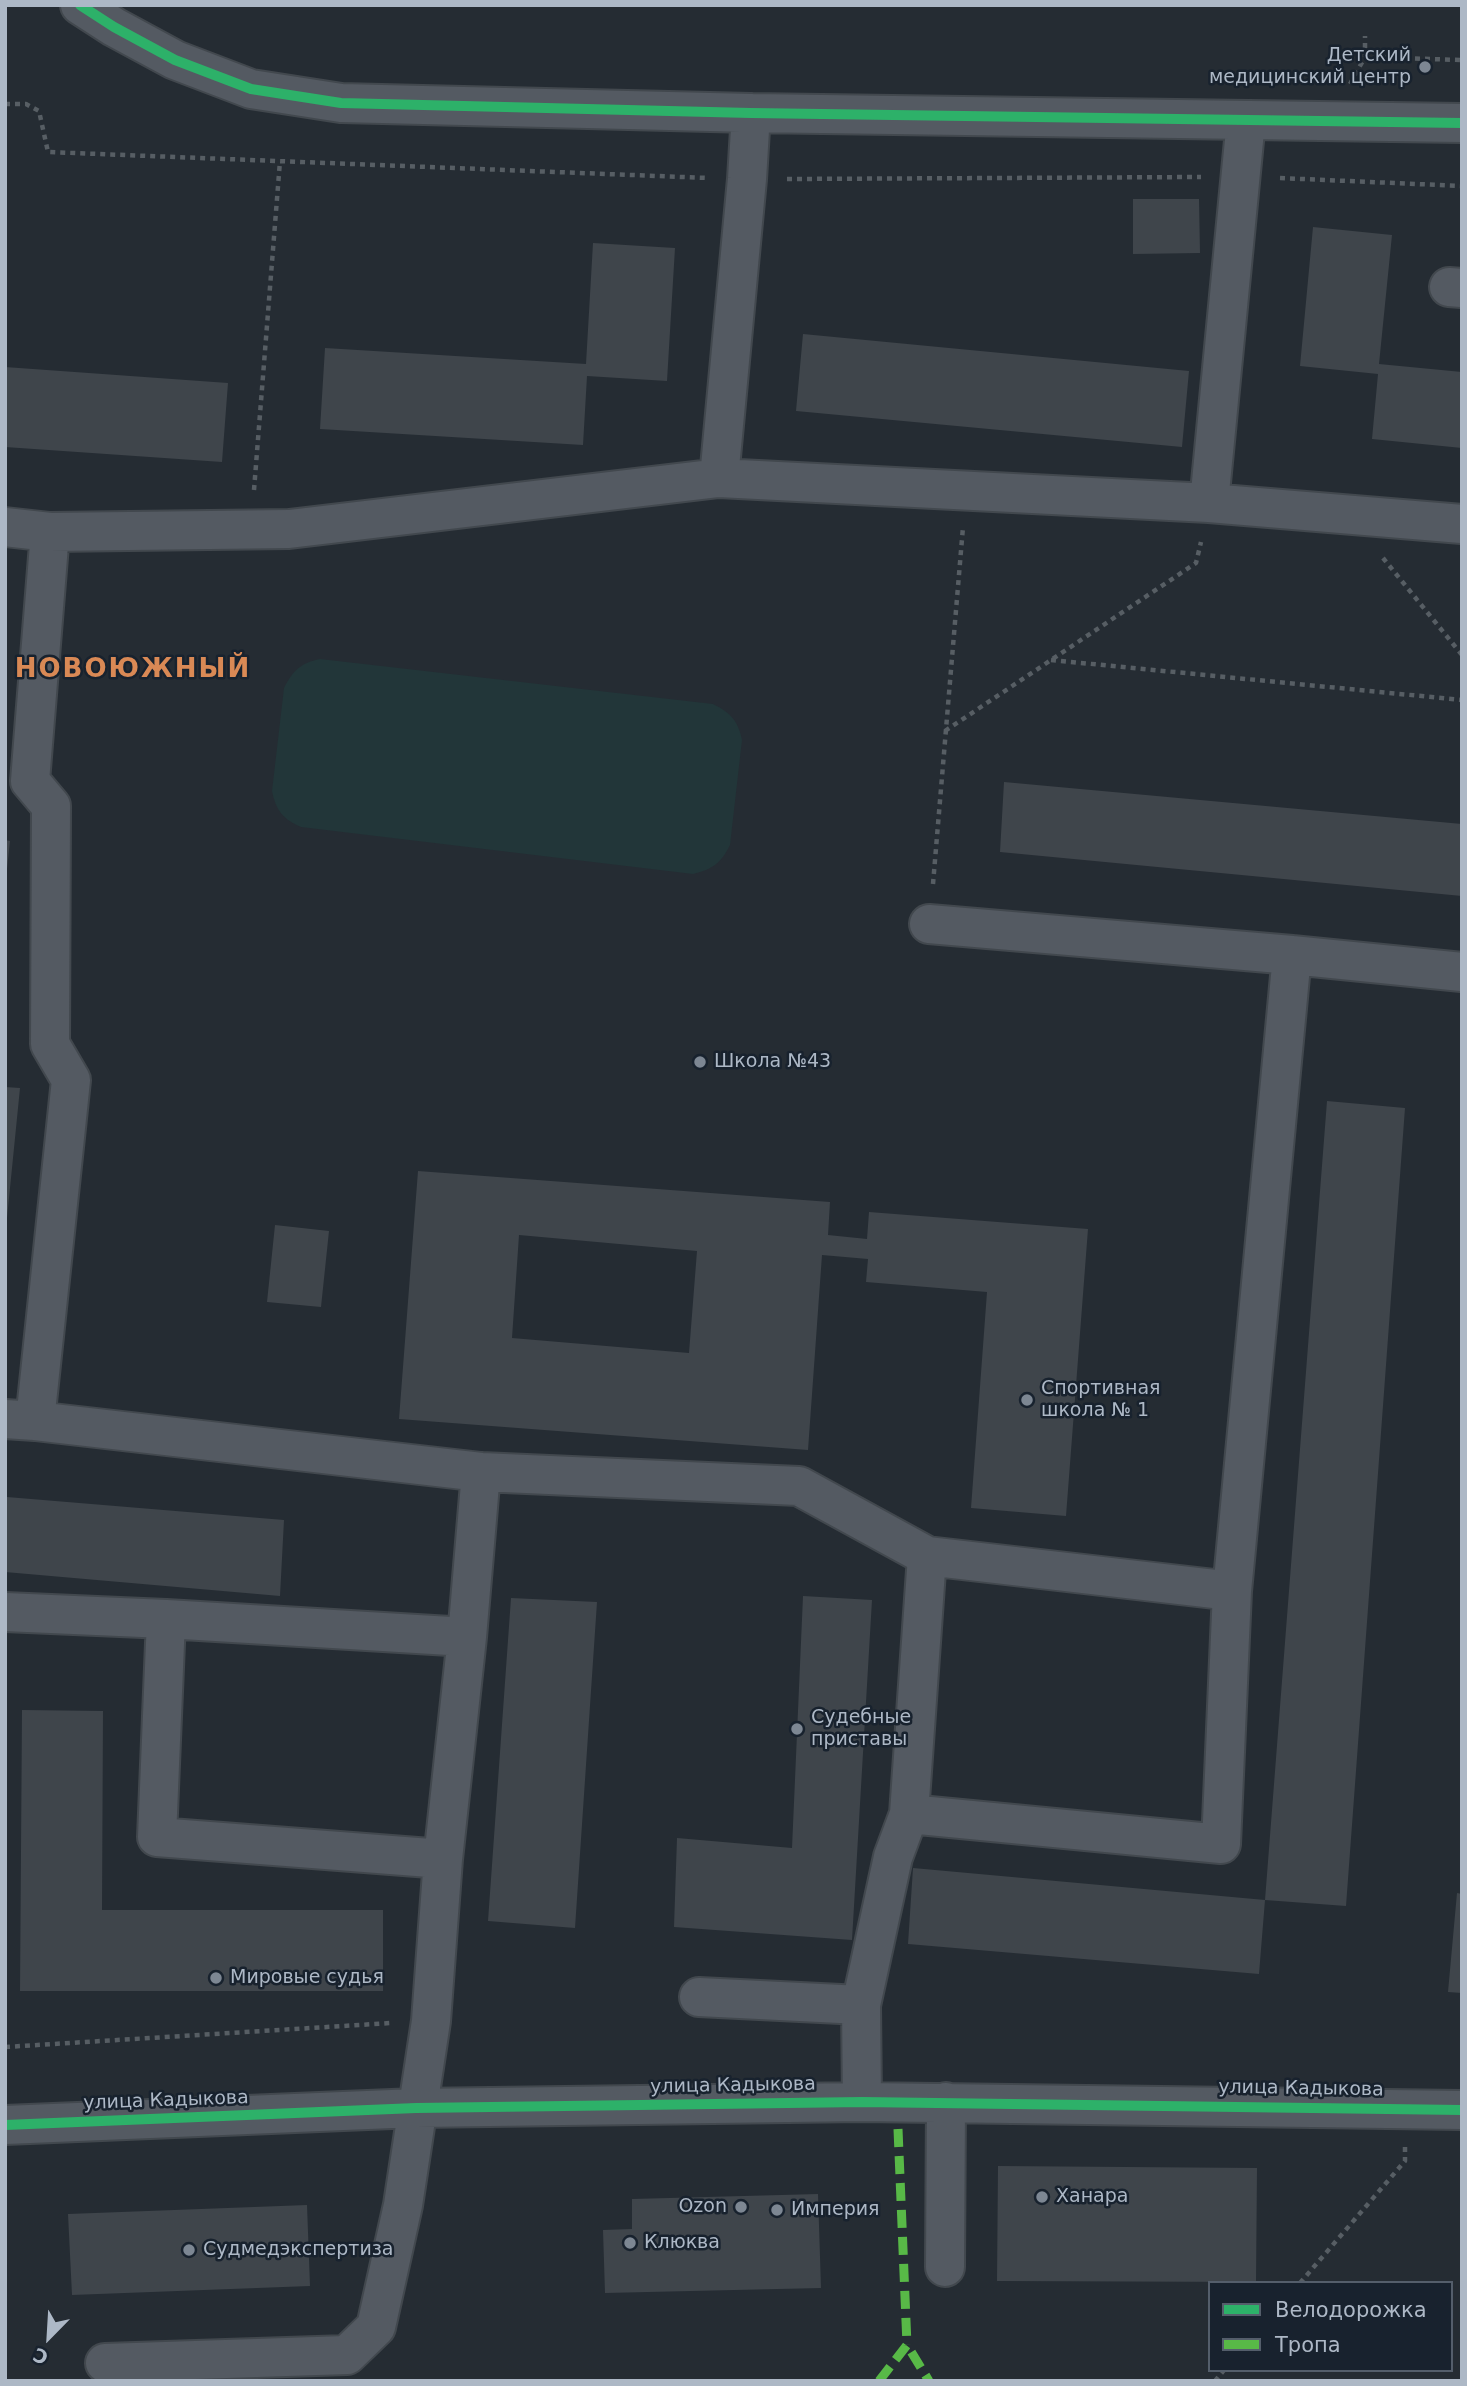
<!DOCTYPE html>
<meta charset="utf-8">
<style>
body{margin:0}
#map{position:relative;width:1467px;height:2386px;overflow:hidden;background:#252c33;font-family:"DejaVu Sans",sans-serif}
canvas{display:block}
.frame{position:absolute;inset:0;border:7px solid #adb8c6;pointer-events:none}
.legend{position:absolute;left:1208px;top:2281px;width:245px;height:91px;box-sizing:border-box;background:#18222e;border:2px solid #545e6b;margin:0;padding:9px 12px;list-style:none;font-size:21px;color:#adb8c6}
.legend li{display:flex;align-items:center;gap:14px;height:35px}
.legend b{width:35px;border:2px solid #545e6b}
.north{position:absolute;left:14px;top:2302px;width:70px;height:70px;-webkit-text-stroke:5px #18222e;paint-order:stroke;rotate:204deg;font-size:19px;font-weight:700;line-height:28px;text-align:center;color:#adb8c6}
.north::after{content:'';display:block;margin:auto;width:24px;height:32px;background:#adb8c6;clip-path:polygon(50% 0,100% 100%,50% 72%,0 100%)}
</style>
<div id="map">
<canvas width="1467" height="2386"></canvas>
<div class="frame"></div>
<ul class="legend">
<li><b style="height:9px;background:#2db169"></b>Велодорожка</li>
<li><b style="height:9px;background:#58b947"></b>Тропа</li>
</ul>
<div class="north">С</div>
</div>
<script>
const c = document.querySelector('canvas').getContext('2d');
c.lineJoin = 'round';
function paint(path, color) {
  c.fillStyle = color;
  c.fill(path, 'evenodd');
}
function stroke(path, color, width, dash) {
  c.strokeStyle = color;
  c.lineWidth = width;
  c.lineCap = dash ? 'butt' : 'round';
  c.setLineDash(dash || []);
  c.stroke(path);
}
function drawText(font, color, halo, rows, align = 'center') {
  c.font = font + ' "DejaVu Sans",sans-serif';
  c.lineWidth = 5;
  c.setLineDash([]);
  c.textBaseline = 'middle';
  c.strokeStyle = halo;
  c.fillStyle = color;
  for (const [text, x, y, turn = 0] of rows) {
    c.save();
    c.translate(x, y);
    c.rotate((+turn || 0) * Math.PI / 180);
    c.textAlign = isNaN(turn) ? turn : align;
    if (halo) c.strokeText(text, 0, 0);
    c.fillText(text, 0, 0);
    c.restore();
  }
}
const green = new Path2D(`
 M320 659 713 704C731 713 738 721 742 740L730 845C721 863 713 869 693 874L301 827C283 819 276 811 272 791L284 688C293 670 301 663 320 659Z`);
const building = new Path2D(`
 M1133 199H1199L1200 253 1133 254Z
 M1313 227 1392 235 1379 364 1462 372V448L1372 439 1378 374 1300 366Z
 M593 243 675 248 667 381 587 376 583 445 320 429 325 348 586 364Z
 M803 334 1189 371 1182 447 796 411Z
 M5 367 228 383 222 462 5 447Z
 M1004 782 1462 824V896L1000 852Z
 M5 840 10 841 7 869H5Z
 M5 1087 20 1088 7 1218H5Z
 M1327 1101 1405 1108 1346 1906 1265 1900Z
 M418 1171 830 1202 828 1235 867 1239 869 1212 1088 1229 1066 1516 971 1508 987 1292 866 1282 868 1259 822 1255 808 1450 399 1419ZM519 1235 697 1251 689 1353 512 1338Z
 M275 1225 329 1231 321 1307 267 1302Z
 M7 1497 284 1520 280 1596 5 1572Z
 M803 1596 872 1600 852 1940 674 1927 677 1838 792 1848Z
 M511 1598 597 1602 575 1928 488 1921Z
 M22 1710 103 1711 102 1910H383V1991H20Z
 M913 1868 1265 1900 1259 1974 908 1944Z
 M1457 1893 1462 1894V1993L1448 1992Z
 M998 2166 1257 2168 1256 2282 997 2281Z
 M818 2194 821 2288 605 2293 603 2230 632 2229V2199Z
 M307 2205 310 2286 72 2295 68 2214Z`);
const path = new Path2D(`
 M1365 57 1462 60
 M1350 84 1365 57V36
 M5 104H26L39 111 48 152 708 178
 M1280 178 1462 186
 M787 179 1201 177
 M254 490 280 161
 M1383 558 1462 655
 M1051 660 1462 700
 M945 731 1196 563 1201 542
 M933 884 963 527
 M5 2047 391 2023
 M1300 2283 1405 2161V2147
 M1215 2381 1224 2370`);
const minor = new Path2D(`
 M80 5 114 27 175 60 251 89 341 103 751 113 1462 123
 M1449 287 1462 288
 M719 478 747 179 751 113
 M1209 503 1246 120
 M5 527 50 532
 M929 924 1292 955 1462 972
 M5 1419 35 1421 481 1472 799 1486 927 1556 1232 1591
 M35 1421 71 1080 50 1044 51 806 30 781 50 532 289 529 719 478 1209 503 1462 524
 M927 1556 909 1814 1221 1844 1232 1591 1292 955
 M5 1612 166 1619
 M443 1859 157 1837 166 1619 467 1637 481 1472
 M699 1997 861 2005
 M862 2102 861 2005 893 1857 909 1814
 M5 2125 416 2108 862 2102 1462 2110
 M945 2267 946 2102
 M105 2363 347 2355 376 2327 403 2205 431 2021 443 1859 467 1637`);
const quiet = new Path2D(`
 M898 2129 907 2345
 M879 2381 907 2345 929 2381`);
const cycleway = new Path2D(`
 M80 5 114 27 175 60 251 89 341 103 751 113 1462 123
 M5 2125 416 2108 862 2102 1462 2110`);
const markers = [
 [1425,67,7,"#7d8793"],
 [700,1062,7,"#7d8793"],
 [1027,1400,7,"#7d8793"],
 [797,1729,7,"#7d8793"],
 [216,1978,7,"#7d8793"],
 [1042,2197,7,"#7d8793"],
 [741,2207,7,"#7d8793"],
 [777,2210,7,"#7d8793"],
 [630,2243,7,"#7d8793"],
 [189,2250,7,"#7d8793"]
];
const poiNames = [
 ["Детский",1411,56,"right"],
 ["медицинский центр",1411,78,"right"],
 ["Школа №43",714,1062],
 ["Спортивная",1041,1389],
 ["школа № 1",1041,1411],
 ["Судебные",811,1718],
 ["приставы",811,1740],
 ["Мировые судья",230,1978],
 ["Ханара",1056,2197],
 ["Ozon",727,2207,"right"],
 ["Империя",791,2210],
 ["Клюква",644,2243],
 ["Судмедэкспертиза",203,2250]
];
const streetNames = [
 ["улица Кадыкова",733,2086,-1],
 ["улица Кадыкова",1301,2089,1],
 ["улица Кадыкова",166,2101,-2]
];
const districtNames = [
 ["НОВОЮЖНЫЙ",133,670]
];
paint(green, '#223639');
paint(building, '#3f454b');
stroke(minor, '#42484e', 42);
stroke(path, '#575e64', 4.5, [5, 5]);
stroke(minor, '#545a62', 38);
stroke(quiet, '#58b947', 9, [18, 9]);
stroke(cycleway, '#2db169', 10);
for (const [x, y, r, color] of markers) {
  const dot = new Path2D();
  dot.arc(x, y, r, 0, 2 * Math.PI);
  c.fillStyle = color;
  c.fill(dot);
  stroke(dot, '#18222e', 2.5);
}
drawText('19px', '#adb8c6', '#18222e', poiNames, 'left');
drawText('19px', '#adb8c6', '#18222e', streetNames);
c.letterSpacing = '2px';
drawText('bold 26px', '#d98955', '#18222e', districtNames);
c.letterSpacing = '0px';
</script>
